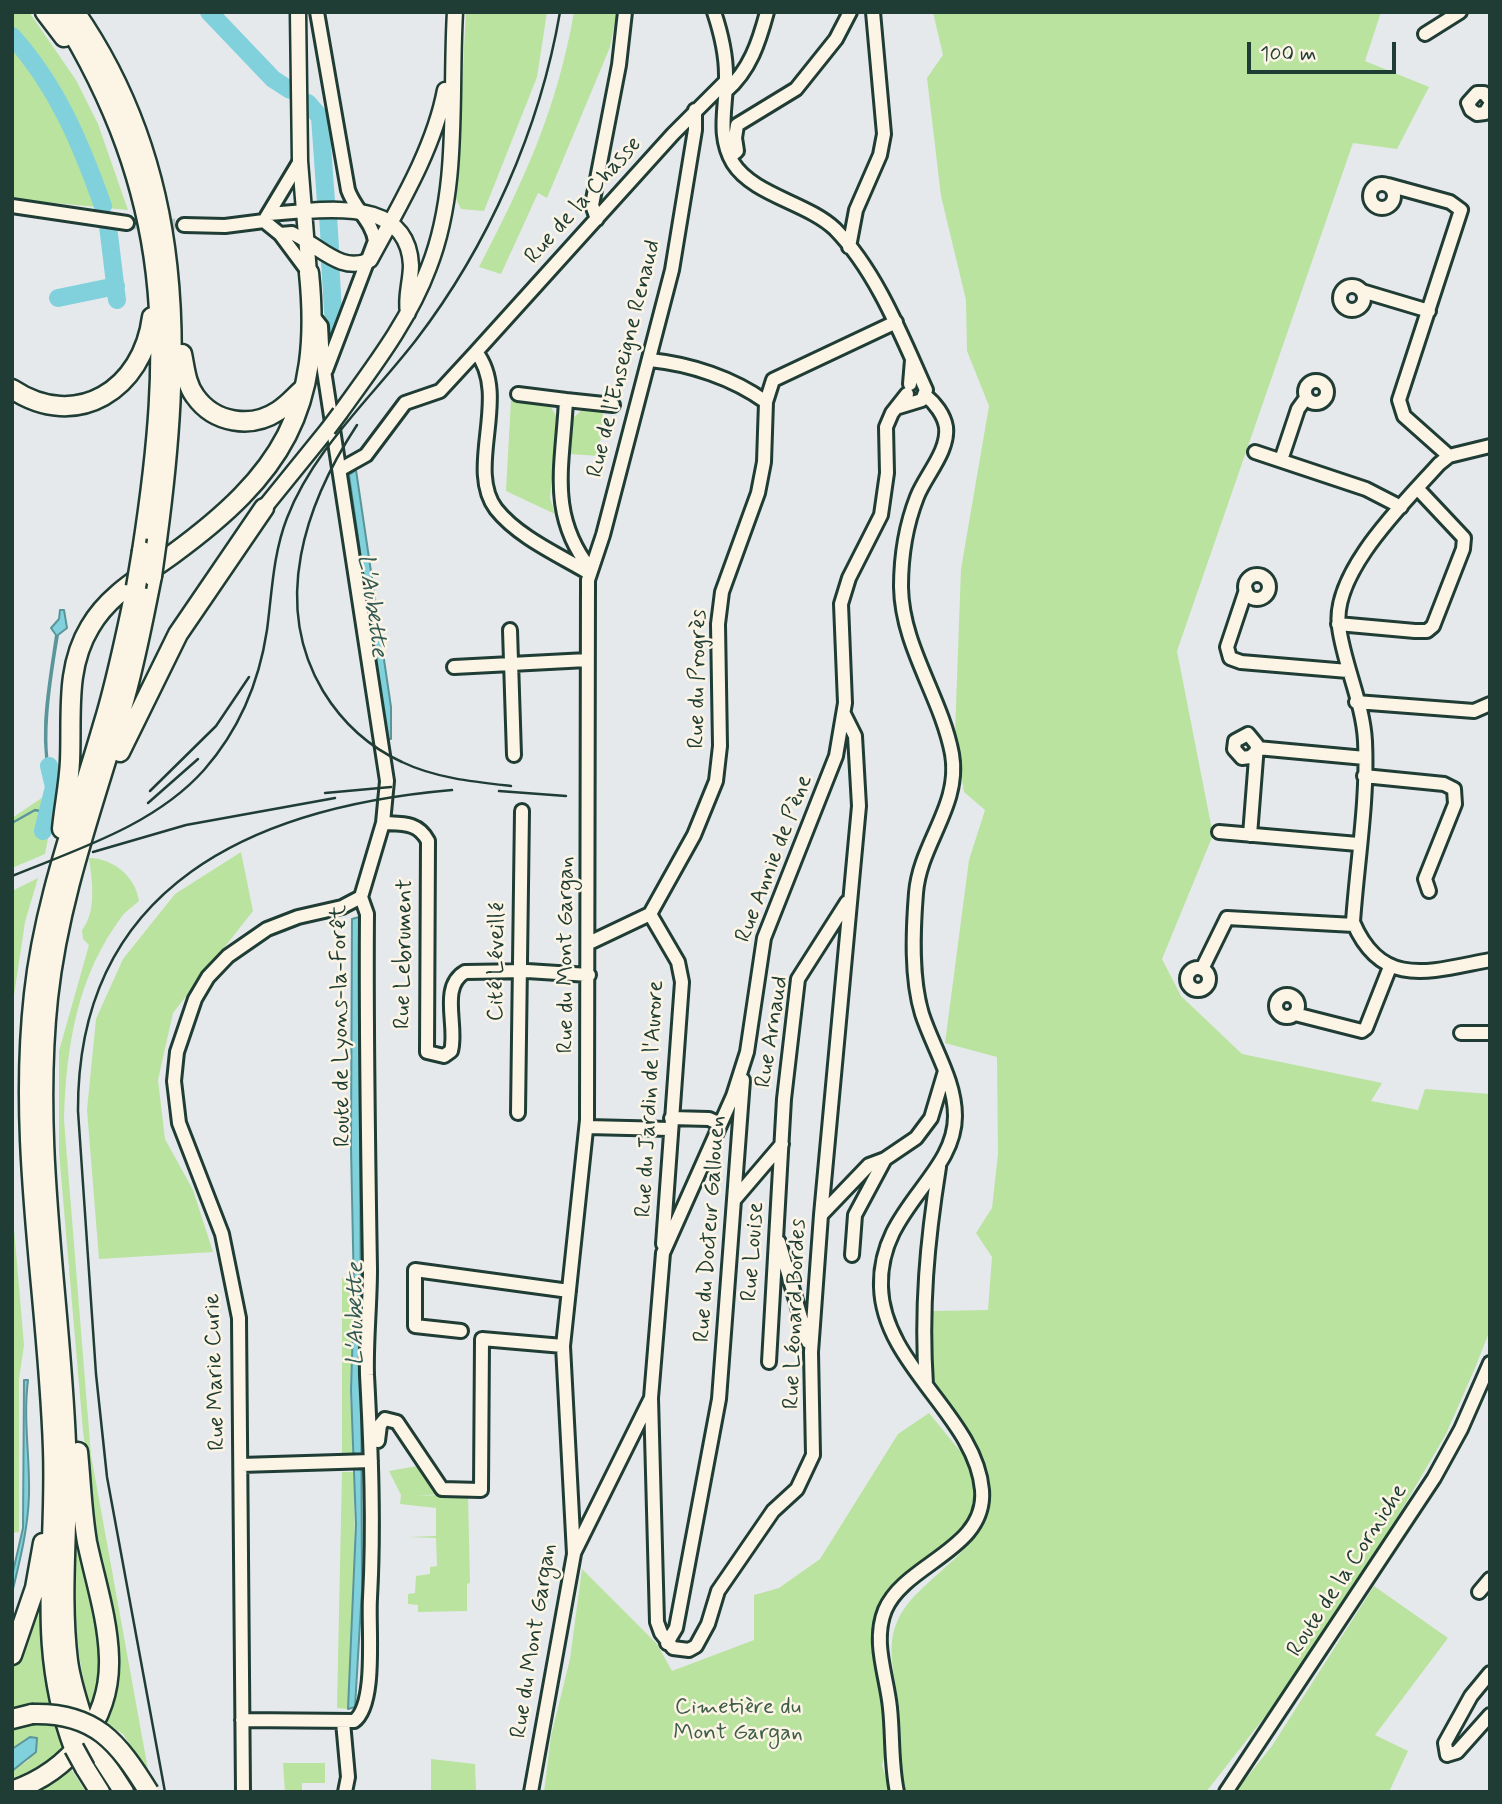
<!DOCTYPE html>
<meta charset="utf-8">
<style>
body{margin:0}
#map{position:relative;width:1502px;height:1804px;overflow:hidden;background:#e6e9ec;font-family:Mynerve,sans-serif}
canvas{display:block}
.frame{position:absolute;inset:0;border:14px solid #1f3d34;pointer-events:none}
.scale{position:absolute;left:1247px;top:42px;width:149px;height:32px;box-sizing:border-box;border:4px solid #1f3d34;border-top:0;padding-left:9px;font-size:21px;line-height:24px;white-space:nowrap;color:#1f3d34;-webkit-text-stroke:5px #fcf5e5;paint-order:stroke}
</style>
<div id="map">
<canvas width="1502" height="1804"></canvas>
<div class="frame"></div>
<div class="scale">100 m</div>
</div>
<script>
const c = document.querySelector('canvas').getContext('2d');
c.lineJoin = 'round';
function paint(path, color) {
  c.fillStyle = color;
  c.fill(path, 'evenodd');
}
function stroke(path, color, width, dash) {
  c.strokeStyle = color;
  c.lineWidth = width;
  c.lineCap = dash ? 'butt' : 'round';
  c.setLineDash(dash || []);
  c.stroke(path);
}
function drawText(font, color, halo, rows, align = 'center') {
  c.font = font + ' Mynerve,sans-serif';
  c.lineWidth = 5;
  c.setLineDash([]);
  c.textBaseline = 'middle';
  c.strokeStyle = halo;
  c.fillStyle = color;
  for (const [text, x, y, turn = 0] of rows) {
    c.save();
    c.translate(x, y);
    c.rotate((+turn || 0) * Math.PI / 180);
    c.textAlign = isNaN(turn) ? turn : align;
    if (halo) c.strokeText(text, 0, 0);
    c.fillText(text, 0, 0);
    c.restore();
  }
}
const green = new Path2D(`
 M12 12H29L76 80 98 124 128 210 12 199Z
 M466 12H547L537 77 484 211 461 209 456 199Z
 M574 12H617L610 47 547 198 538 193 501 274 479 267C524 181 557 109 574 12Z
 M933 12H1381L1365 61 1429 87 1397 149 1353 143 1177 651 1213 835 1162 959 1181 996 1242 1054 1382 1083 1371 1101 1418 1110 1425 1089 1490 1094V1330L1475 1368 1446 1434 1397 1518 1274 1705 1206 1792H906C899 1763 902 1736 899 1707 895 1672 882 1641 904 1609 927 1576 988 1543 990 1503 991 1481 984 1455 972 1437 960 1418 938 1404 931 1381 927 1365 933 1329 933 1311L988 1310 992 1257 976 1233 992 1208 998 1154 997 1057 945 1043 969 860 985 810 964 792 955 734 961 569 989 406 967 351 966 300 941 196 927 78 943 55Z
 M511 400 545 404 551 407 558 419 550 498 555 514 506 491Z
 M582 410 603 412 599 456 569 454 573 418Z
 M58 787 45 854 12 868V818Z
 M241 852 253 911 173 1013 158 1080 165 1139 193 1190 213 1252 99 1259 87 1110 96 1019 123 959 175 894Z
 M89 858C113 858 136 877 139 901 134 906 127 910 123 915 77 975 66 1047 64 1120L91 1455 149 1775 123 1734 103 1721 110 1601 97 1541 83 1431 59 1152V1051L89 945 83 939 82 930C97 911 92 881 89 858Z
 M38 878 25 922 12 1009V891Z
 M12 1205 24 1345 19 1379V1532L12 1533Z
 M342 1278H354L350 1395 354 1454 342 1455Z
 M929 1413 965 1457 974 1484 972 1511 961 1532 882 1610 874 1625V1648L885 1716 887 1747 882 1765 890 1792H544L551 1736 570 1659 582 1569 657 1644 672 1671 754 1640V1595L779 1588 820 1559 898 1434Z
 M423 1465 442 1494 414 1496 468 1494 470 1583 467 1584V1611L418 1612V1605L408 1604V1594L415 1593 416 1576 430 1574V1567L437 1566 436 1538 408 1537 436 1536V1508L400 1504 401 1495 389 1471Z
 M342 1472H354L355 1568 348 1709 337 1708Z
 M77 1534 104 1650 94 1718C73 1656 74 1598 77 1534Z
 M1374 1586 1448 1638 1375 1735 1408 1751 1389 1792H1235L1272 1746Z
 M40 1590 44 1591C43 1654 47 1694 66 1754L12 1785V1771L29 1760 19 1744 12 1749V1728L33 1723 30 1707 12 1710V1668Z
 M431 1759 475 1764 476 1792H431Z
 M283 1763H325V1783H302V1792H285Z
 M71 1769 86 1792H34Z`);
const water = new Path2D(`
 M356 470 391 707V739H387L349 475Z
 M60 610H64L67 628 58 635C52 671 37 755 55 786L52 788C37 738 49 685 56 635L51 628 59 619Z
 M359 917 362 1589 355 1707 348 1709 356 1525 351 1390 354 1293 351 1147 352 919Z
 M24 1380H28C23 1419 30 1457 29 1495 28 1529 20 1560 12 1593V1576L23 1528Z
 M30 1737 37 1738 36 1752 12 1771V1749Z`);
const stream = new Path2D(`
 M12 823 35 810 49 813`);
const river = new Path2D(`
 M209 12 273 79 290 90
 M12 36C57 86 81 144 103 206
 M308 103 320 117 326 202
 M328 215 330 248
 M108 226 117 300
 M330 261 334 327
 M58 298 116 286
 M43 831 54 787 49 766`);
const minorTunnel = new Path2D(`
 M127 223 184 225`);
const minor = new Path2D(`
 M317 12 348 190C355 210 372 221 375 241L326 370
 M714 12C721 33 726 53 726 75 727 106 716 134 733 163 753 195 808 203 835 229 877 272 902 337 926 390L922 400 899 407
 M1425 34 1460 12
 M726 91C750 70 759 42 767 12
 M1490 100 1484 93H1477L1468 103 1471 110 1477 114 1485 113 1490 105
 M730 157 737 151 735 138 737 125 796 89 836 39 850 12
 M1370 196a12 12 0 1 1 24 0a12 12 0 1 1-24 0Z
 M1388 185 1450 202 1461 210 1399 400 1404 416 1449 456
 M12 206 127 223
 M269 214 305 211
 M597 219 592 205 619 65 625 12
 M264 221 300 161
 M264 221 280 234 309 273
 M184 225 225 226 264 221
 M280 234 292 233 306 241
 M849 247 856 210 880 155 884 134 873 12
 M1340 298a12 12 0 1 1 24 0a12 12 0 1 1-24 0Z
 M1362 291 1429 311
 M476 352 673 134 726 81
 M650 360C690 364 733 378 766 402
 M1305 392a11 11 0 1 1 22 0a11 11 0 1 1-22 0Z
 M910 384 912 360
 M518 394 566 400C563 465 547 514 591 570
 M566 400 613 405
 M1490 446 1449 456 1439 464C1405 502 1331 573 1339 627 1344 665 1363 703 1365 741 1368 800 1357 863 1353 922 1382 990 1431 971 1490 960
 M1255 452 1366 489 1401 507
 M1281 460 1298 409 1306 398
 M341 469 366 455 405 403 440 391 476 352C511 396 465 468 496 509 518 537 559 555 589 573
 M1245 587a12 12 0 1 1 24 0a12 12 0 1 1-24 0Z
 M1246 590 1227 647 1230 658 1241 662 1348 671
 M1338 624 1415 631H1427L1433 626 1463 549 1464 538 1417 488
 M510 630 514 755
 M454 667 587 660
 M1356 702 1474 711 1490 704
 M1257 748 1365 758
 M1364 776 1444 784 1454 789 1455 804 1425 879 1429 891
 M383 823C403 824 418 822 428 841L427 1052 444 1056 451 1051C458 1027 439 987 465 972L527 971 589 975
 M1219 832 1358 844
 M1250 835 1257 745 1248 734 1235 741 1234 749 1242 758 1250 757 1256 752
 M650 914 678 962 682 982 663 1244
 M589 943 650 914 694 835 716 781 720 746 718 624 722 592 758 493 764 462 766 402 773 380 896 322
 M1187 979a11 11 0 1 1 22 0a11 11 0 1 1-22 0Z
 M1202 969 1227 918 1354 925
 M1276 1006a11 11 0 1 1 22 0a11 11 0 1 1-22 0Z
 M1295 1014 1362 1031 1366 1028 1390 967
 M1461 1033H1490
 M518 1113 522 811
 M671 1118 709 1119 720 1124
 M587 1127 670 1129
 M735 1199 782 1144
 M821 1215 869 1165 885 1159
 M779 1242 808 1342
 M852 1255 855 1215 885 1159 916 1138 931 1118 945 1071
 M461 1331 415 1326V1270L569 1291
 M769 1362 784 1099 798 979 847 902
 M926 1385C921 1309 927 1242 939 1167
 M651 1398 657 1622 661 1633 673 1648 689 1650 696 1646 708 1624 718 1591 773 1511 797 1489 813 1455 811 1352 821 1215 859 806 855 736 844 714
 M378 1441 380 1425 385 1419 397 1422 442 1489 481 1490 482 1339 563 1346
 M241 1465 371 1461
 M574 1553 651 1398 663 1253 733 1096 747 1052 764 938 836 756 845 703 841 604 849 578 881 515 887 473 886 427 892 413 907 394
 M1479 1592 1490 1579
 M667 1643 676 1628 719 1399 743 1080
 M1490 1673 1471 1696 1445 1743 1447 1755 1457 1752 1490 1715
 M242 1720 354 1721C377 1705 368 1626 370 1598 374 1524 371 1450 367 1375 366 1340 370 1305 370 1269 368 1151 366 1032 367 914L361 897 383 823 387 781 323 364 321 326 313 316
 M343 1722 348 1777 345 1792
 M243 1792 239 1318 222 1234 179 1123 174 1081 177 1052 195 999 208 977 228 956 267 929 298 917 342 907 361 897
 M531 1792 574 1554 563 1346 587 1120 588 580 603 535 672 270 695 130V110
 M897 1792C891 1764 893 1736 890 1708 887 1676 872 1642 885 1610 905 1563 987 1550 982 1490 976 1417 883 1365 881 1287 878 1209 955 1177 955 1116 955 1080 933 1048 922 1014 911 978 913 931 916 893 920 843 961 806 952 754 941 696 902 647 901 587 901 557 906 525 917 497 925 476 949 451 946 427 944 415 935 403 926 396
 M1226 1792 1434 1478 1461 1429 1490 1363`);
const major = new Path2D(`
 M298 12 300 161 309 273
 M305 211C347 208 408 206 411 265 411 282 405 296 408 313
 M306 241C326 253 345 272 370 260 398 208 434 149 445 90
 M340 413C373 367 409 321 429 267 460 188 450 96 455 12
 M264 508 328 429`);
const highway = new Path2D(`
 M45 12 64 37
 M60 12C174 196 174 344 142 551
 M75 12C187 173 182 354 157 540
 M182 354C185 368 186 384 195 396 214 423 251 429 278 411 288 405 295 396 303 389
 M12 389C77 432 143 389 152 317
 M120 752 178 634 264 508
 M62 829C64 807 69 784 70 761 72 715 65 668 90 627 109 594 143 576 173 554 281 475 323 410 309 273
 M12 1655 35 1588 43 1543
 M12 1719 32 1714
 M86 1729C79 1706 71 1684 68 1661 59 1589 70 1515 66 1443 60 1295 32 1147 48 998 59 897 94 804 122 708 135 665 143 620 152 576
 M93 1744 124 1792
 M74 1748C35 1645 57 1555 53 1449 48 1296 17 1147 34 994 44 901 77 815 103 725 117 680 126 633 136 587
 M85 1768 100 1792
 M12 1791C70 1771 111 1720 109 1658 108 1619 95 1580 87 1542 82 1513 81 1482 78 1452`);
const rail = new Path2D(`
 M357 425C305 504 271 604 323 691 342 722 369 747 402 762 435 778 475 782 511 786
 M150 791 216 726 249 677
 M499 791 566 796
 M325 793 391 787
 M148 803 198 759
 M93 852 186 825 335 798
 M12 876C78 849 155 825 204 770 240 729 259 683 267 630 272 592 273 554 287 518 313 450 372 397 416 340 488 246 540 129 560 12
 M165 1792 107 1477 96 1374 78 1111C77 884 256 807 452 790`);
const majorBridge = new Path2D(`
 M328 429 340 413`);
const highwayBridge = new Path2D(`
 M152 576 157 540
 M136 587 142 551
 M32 1714C95 1712 118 1742 149 1792
 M74 1748 85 1768`);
const streetNames = [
 ["Rue de la Chasse",584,201,-48],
 ["Rue de l'Enseigne Renaud",625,359,-76],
 ["Rue du Progrès",699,679,-89],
 ["Rue Annie de Pène",775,859,-69],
 ["Rue Lebrument",405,954,-89],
 ["Rue du Mont Gargan",567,955,-90],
 ["Cité Léveillé",498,962,-89],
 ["Route de Lyons-la-Forêt",342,1026,-91],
 ["Rue Arnaud",773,1032,-81],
 ["Rue du Jardin de l'Aurore",651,1099,-87],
 ["Rue du Docteur Gallouen",711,1229,-86],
 ["Rue Louise",754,1252,-86],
 ["Rue Léonard Bordes",796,1314,-88],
 ["Rue Marie Curie",216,1372,-92],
 ["Route de la Corniche",1348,1571,-57],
 ["Rue du Mont Gargan",535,1641,-81]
];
const parkNames = [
 ["Cimetière du",738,1708],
 ["Mont Gargan",738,1734]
];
const waterNames = [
 ["L'Aubette",371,606,82],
 ["L'Aubette",357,1314,-90]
];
paint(green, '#b9e39f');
paint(water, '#81d1dd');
stroke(water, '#5a9699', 2);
stroke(stream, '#5a9699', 2.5);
stroke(river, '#81d1dd', 18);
stroke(minorTunnel, '#bec7c7', 12, [12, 6]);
stroke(minor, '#1f3d34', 18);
stroke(major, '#1f3d34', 19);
stroke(highway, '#1f3d34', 23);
stroke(minor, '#fcf5e5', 12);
stroke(major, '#fcf5e5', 14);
stroke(highway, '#fcf5e5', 18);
stroke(rail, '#1f3d34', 2.5);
stroke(majorBridge, '#1f3d34', 19, []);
stroke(highwayBridge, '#1f3d34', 23, []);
stroke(majorBridge, '#fcf5e5', 14);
stroke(highwayBridge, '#fcf5e5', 18);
drawText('23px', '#1f3d34', '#fcf5e5', streetNames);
drawText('23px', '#3e5e49', '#fcf5e5', parkNames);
drawText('italic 24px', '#335b56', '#fcf5e5', waterNames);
</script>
